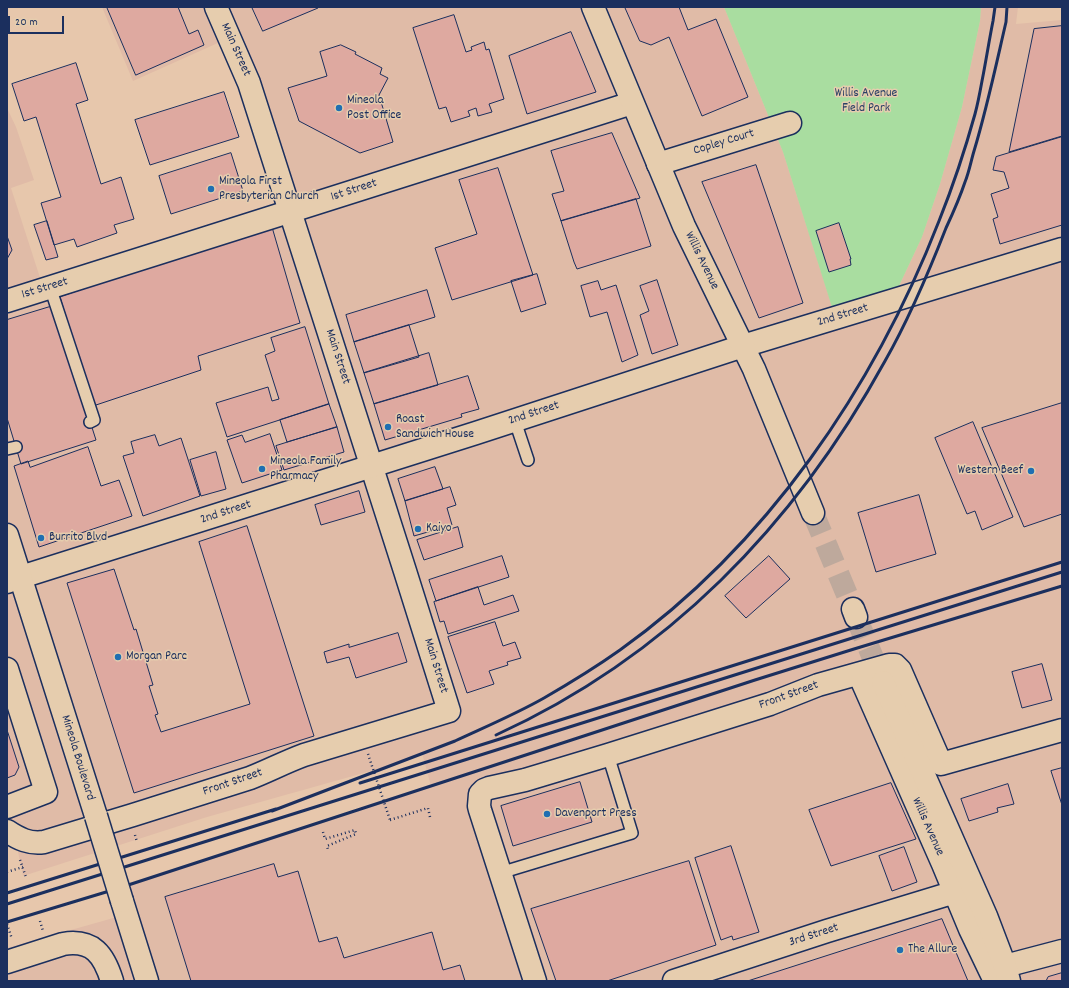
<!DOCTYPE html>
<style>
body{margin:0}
#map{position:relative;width:1069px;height:988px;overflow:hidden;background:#e7c7ac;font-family:Dekko,sans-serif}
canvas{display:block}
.frame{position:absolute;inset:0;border:8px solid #1b2f5e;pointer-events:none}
.scale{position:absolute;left:8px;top:16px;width:56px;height:18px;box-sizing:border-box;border:2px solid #1b2f5e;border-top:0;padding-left:5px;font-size:12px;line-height:14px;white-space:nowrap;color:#1b2f5e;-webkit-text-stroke:3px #e6cdae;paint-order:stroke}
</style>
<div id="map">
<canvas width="1069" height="988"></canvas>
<div class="frame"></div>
<div class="scale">20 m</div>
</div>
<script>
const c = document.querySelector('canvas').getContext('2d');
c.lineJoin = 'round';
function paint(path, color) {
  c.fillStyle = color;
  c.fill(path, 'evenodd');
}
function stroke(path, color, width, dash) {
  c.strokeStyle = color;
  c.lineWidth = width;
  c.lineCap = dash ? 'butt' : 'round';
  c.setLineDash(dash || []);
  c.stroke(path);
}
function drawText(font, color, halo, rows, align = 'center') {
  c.font = font + ' Dekko,sans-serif';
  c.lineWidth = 3;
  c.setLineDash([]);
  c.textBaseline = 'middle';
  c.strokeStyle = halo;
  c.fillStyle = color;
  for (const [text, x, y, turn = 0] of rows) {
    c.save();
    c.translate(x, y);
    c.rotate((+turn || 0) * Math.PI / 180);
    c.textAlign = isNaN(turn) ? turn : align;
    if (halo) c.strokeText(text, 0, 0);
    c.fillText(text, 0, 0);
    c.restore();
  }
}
const built = new Path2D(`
 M102 7H724L783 152 836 319 891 303 922 237 940 184 962 107 980 21 981 7H1018L1016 24 1062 20V981H7V948L124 915 116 889 431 786 422 753 392 765 207 817 23 876 15 837 7 831V108L16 127 34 180 11 188 44 290 291 211 229 38 133 81Z`);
const green = new Path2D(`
 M724 7H981L980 21 962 107 940 184 922 237 891 303 836 320 783 152Z`);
const building = new Path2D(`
 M107 7H178L189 34 198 30 204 45 136 75Z
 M252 7H318V8L263 31Z
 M625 7H679L688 30 716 19 748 97 702 116 669 37 651 45 640 41Z
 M454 15 466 52 472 50 471 47 484 42 486 50 489 49 504 99 489 104 492 112 478 116 476 108 468 111 470 116 451 122 446 107 439 109 413 28Z
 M1062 26V136L1009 152 1034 29Z
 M571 32 596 92 527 114 509 56Z
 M341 45 356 52 355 54 382 68 380 74 388 78 379 95 393 142 360 153 299 121 288 88 327 76 320 52Z
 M76 63 88 100 76 104 101 184 121 177 134 219 114 225 117 233 77 247 74 239 54 245 41 203 61 197 36 117 24 121 12 84Z
 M224 92 239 137 150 165 135 120Z
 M612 133 640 198 561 221 552 194 564 191 551 151Z
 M1062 137V225L1000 244 993 219 998 217 991 194 1009 188 1004 172 993 170 996 157Z
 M231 153 243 191 171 214 159 176Z
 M756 165 803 303 759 318 702 182Z
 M498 168 533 275 452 300 435 248 477 234 459 180Z
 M636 199 651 246 577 269 574 262 561 221Z
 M47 221 58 257 46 260 34 225Z
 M839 223 851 259H850L851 265 829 272 816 231Z
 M272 227 300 323 198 356 201 370 93 406 60 297Z
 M7 236 12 250 7 259Z
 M537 274 546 304 521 312 511 281Z
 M657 280 678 345 652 354 640 315 649 311 640 286Z
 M598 281 601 290 616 285 638 355 622 362 607 312 590 317 581 286Z
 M427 290 435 317 354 342 346 315Z
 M53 306 96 440 21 464 7 418V320Z
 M409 325 419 357 364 373 354 342Z
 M305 327 329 404 227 437 216 403 268 387 272 401 279 399 265 355 275 351 271 338Z
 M429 353 438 385 374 404 364 373Z
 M468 376 479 409 461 414 462 417 385 440 374 404Z
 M1062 403V514L1024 527 982 428Z
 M329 404 337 427 287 442 280 420Z
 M973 422 1013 517 982 530 975 511 967 514 935 438Z
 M337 427 344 452 284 470 276 446Z
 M270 434 282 470 242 483 227 440 242 435 245 442Z
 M155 435 159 446 181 438 200 496 143 516 123 456 134 453 131 442Z
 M88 447 101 486 119 480 132 516 39 547 14 466 28 461 30 467Z
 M216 452 226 489 201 496 190 460Z
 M435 467 443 489 405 501 398 479Z
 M450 487 456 505 447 508 452 525 414 536 405 501Z
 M359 491 365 512 321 525 315 505Z
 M919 495 936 554 876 572 858 513Z
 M247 526 314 736 134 793 67 583 114 569 134 630 136 629 153 685 149 686 158 714 155 715 161 732 250 704 199 542Z
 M458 527 463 547 424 560 417 540Z
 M502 556 509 577 436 601 429 580Z
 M769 556 790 579 746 618 725 596Z
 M478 587 484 605 513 595 519 611 448 634 444 621 440 622 434 602Z
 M495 622 503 646 515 642 521 658 507 662 508 665 489 671 494 684 467 693 448 637Z
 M398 633 407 662 356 678 349 657 327 663 324 652 349 644V647Z
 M1042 664 1052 700 1022 708 1012 672Z
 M7 730 19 767 15 775 7 778Z
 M1062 768V805L1051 771Z
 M580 782 592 822 513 846 501 806Z
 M891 783 916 839 831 866 809 810Z
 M1008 784 1014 804 997 808 998 812 969 821 961 799Z
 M731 846 759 932 733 940 732 936 721 940 695 858Z
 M904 847 917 882 892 891 879 856Z
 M689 861 716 945 607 981H556L531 909Z
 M274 864 278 877 298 871 319 942 337 937 344 958 432 932 443 970 460 965 465 981H191L165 897Z
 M942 919 968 981H748Z
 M1062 973V981H1046L1048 977Z`);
const secondaryTunnel = new Path2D(`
 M813 513 853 609
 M856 617 883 682`);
const path = new Path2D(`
 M390 820 428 808 430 817
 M323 832 325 839 355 830 356 834 327 846 328 850
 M135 835 137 842
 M20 860 26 877
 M7 872 23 867
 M40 921 43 931
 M7 924 12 939`);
const service = new Path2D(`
 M50 287 94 420 90 422
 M515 421 528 460
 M7 449 16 447
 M500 873 632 833 608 755`);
const minor = new Path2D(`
 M658 164 790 123
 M7 301 162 252 632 103
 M7 582 21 577
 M7 669 46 792 7 807
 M859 674 943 864 970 929 995 981
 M7 831C19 839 29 844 44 842L133 815 250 778C268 771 285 762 304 755L449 711 405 571 249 83 216 7
 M7 962 63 944C93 939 104 955 112 981
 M1005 966 1062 951
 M535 981 480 810 479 806 480 794 484 790 489 788 525 780 608 755 770 704 818 685 889 665H895L900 670 941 764 1062 730
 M674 981 827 931 955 892`);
const tertiary = new Path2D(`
 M21 577 476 433 743 346 1062 249`);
const secondary = new Path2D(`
 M593 7 684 226 754 369 813 513
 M7 535 96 816
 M853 609 856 617
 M883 682 986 916 1005 966 1009 981
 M122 901 147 981`);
const rail = new Path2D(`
 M496 735C667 657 795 525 885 361 909 319 928 274 946 228 953 213 960 197 965 182 969 172 971 161 974 151 987 108 996 65 1006 22L1007 7
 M360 783 1062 562
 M272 811 455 741C485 727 516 714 544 698 570 683 596 667 620 650 767 545 874 388 939 221 953 186 965 150 975 114 978 103 980 92 982 81 986 61 989 41 993 21L995 7
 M7 893 276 809
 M7 904 1062 572
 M7 922 116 889 755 680 854 649 1062 586`);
const pathBridge = new Path2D(`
 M368 754 390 820`);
const secondaryBridge = new Path2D(`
 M96 816 122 901`);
const markers = [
 [339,108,4,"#1f6fb2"],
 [211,189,4,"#1f6fb2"],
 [388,427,4,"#1f6fb2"],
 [262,469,4,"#1f6fb2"],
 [1031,471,4,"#1f6fb2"],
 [418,529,4,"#1f6fb2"],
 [41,538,4,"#1f6fb2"],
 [118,657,4,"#1f6fb2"],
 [547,814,4,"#1f6fb2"],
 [900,950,4,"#1f6fb2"]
];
const streetNames = [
 ["Main Street",235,50,66],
 ["Copley Court",724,143,-17],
 ["1st Street",354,191,-18],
 ["Willis Avenue",701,261,64],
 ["1st Street",45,289,-17],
 ["2nd Street",843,316,-17],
 ["Main Street",337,357,72],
 ["2nd Street",534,414,-18],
 ["2nd Street",226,513,-18],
 ["Main Street",435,666,73],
 ["Front Street",789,696,-20],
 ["Mineola Boulevard",77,758,73],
 ["Front Street",233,783,-19],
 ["Willis Avenue",927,827,66],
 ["3rd Street",814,936,-18]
];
const parkNames = [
 ["Willis Avenue",866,94],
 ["Field Park",866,109]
];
const poiNames = [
 ["Mineola",347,101],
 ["Post Office",347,116],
 ["Mineola First",219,182],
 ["Presbyterian Church",219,197],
 ["Roast",396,420],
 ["Sandwich House",396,435],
 ["Mineola Family",270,462],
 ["Pharmacy",270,477],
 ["Western Beef",1023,471,"right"],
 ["Kaiyo",426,529],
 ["Burrito Blvd",49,538],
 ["Morgan Parc",126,657],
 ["Davenport Press",555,814],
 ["The Allure",908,950]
];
paint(built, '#e0bba7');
paint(green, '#a9dda0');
paint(building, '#dea9a0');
stroke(building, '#1b2f5e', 1);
stroke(secondaryTunnel, '#bea99c', 22, [22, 11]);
stroke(service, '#1b2f5e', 14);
stroke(minor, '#1b2f5e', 25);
stroke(tertiary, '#1b2f5e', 25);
stroke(secondary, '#1b2f5e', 25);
stroke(path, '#1b2f5e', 2.5, [1, 3]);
stroke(service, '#e6cdae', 11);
stroke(minor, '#e6cdae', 22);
stroke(tertiary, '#e6cdae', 22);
stroke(secondary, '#e6cdae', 22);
stroke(rail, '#1b2f5e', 3);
stroke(secondaryBridge, '#1b2f5e', 25, []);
stroke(pathBridge, '#1b2f5e', 2.5, [1, 3]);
stroke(secondaryBridge, '#e6cdae', 22);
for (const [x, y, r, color] of markers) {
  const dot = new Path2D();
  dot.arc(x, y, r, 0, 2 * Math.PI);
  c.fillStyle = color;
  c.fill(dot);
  stroke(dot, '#e6cdae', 1.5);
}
drawText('13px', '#1b2f5e', '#e6cdae', streetNames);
drawText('13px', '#294065', '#e6cdae', parkNames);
drawText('13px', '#1b2f5e', '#e6cdae', poiNames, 'left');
</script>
